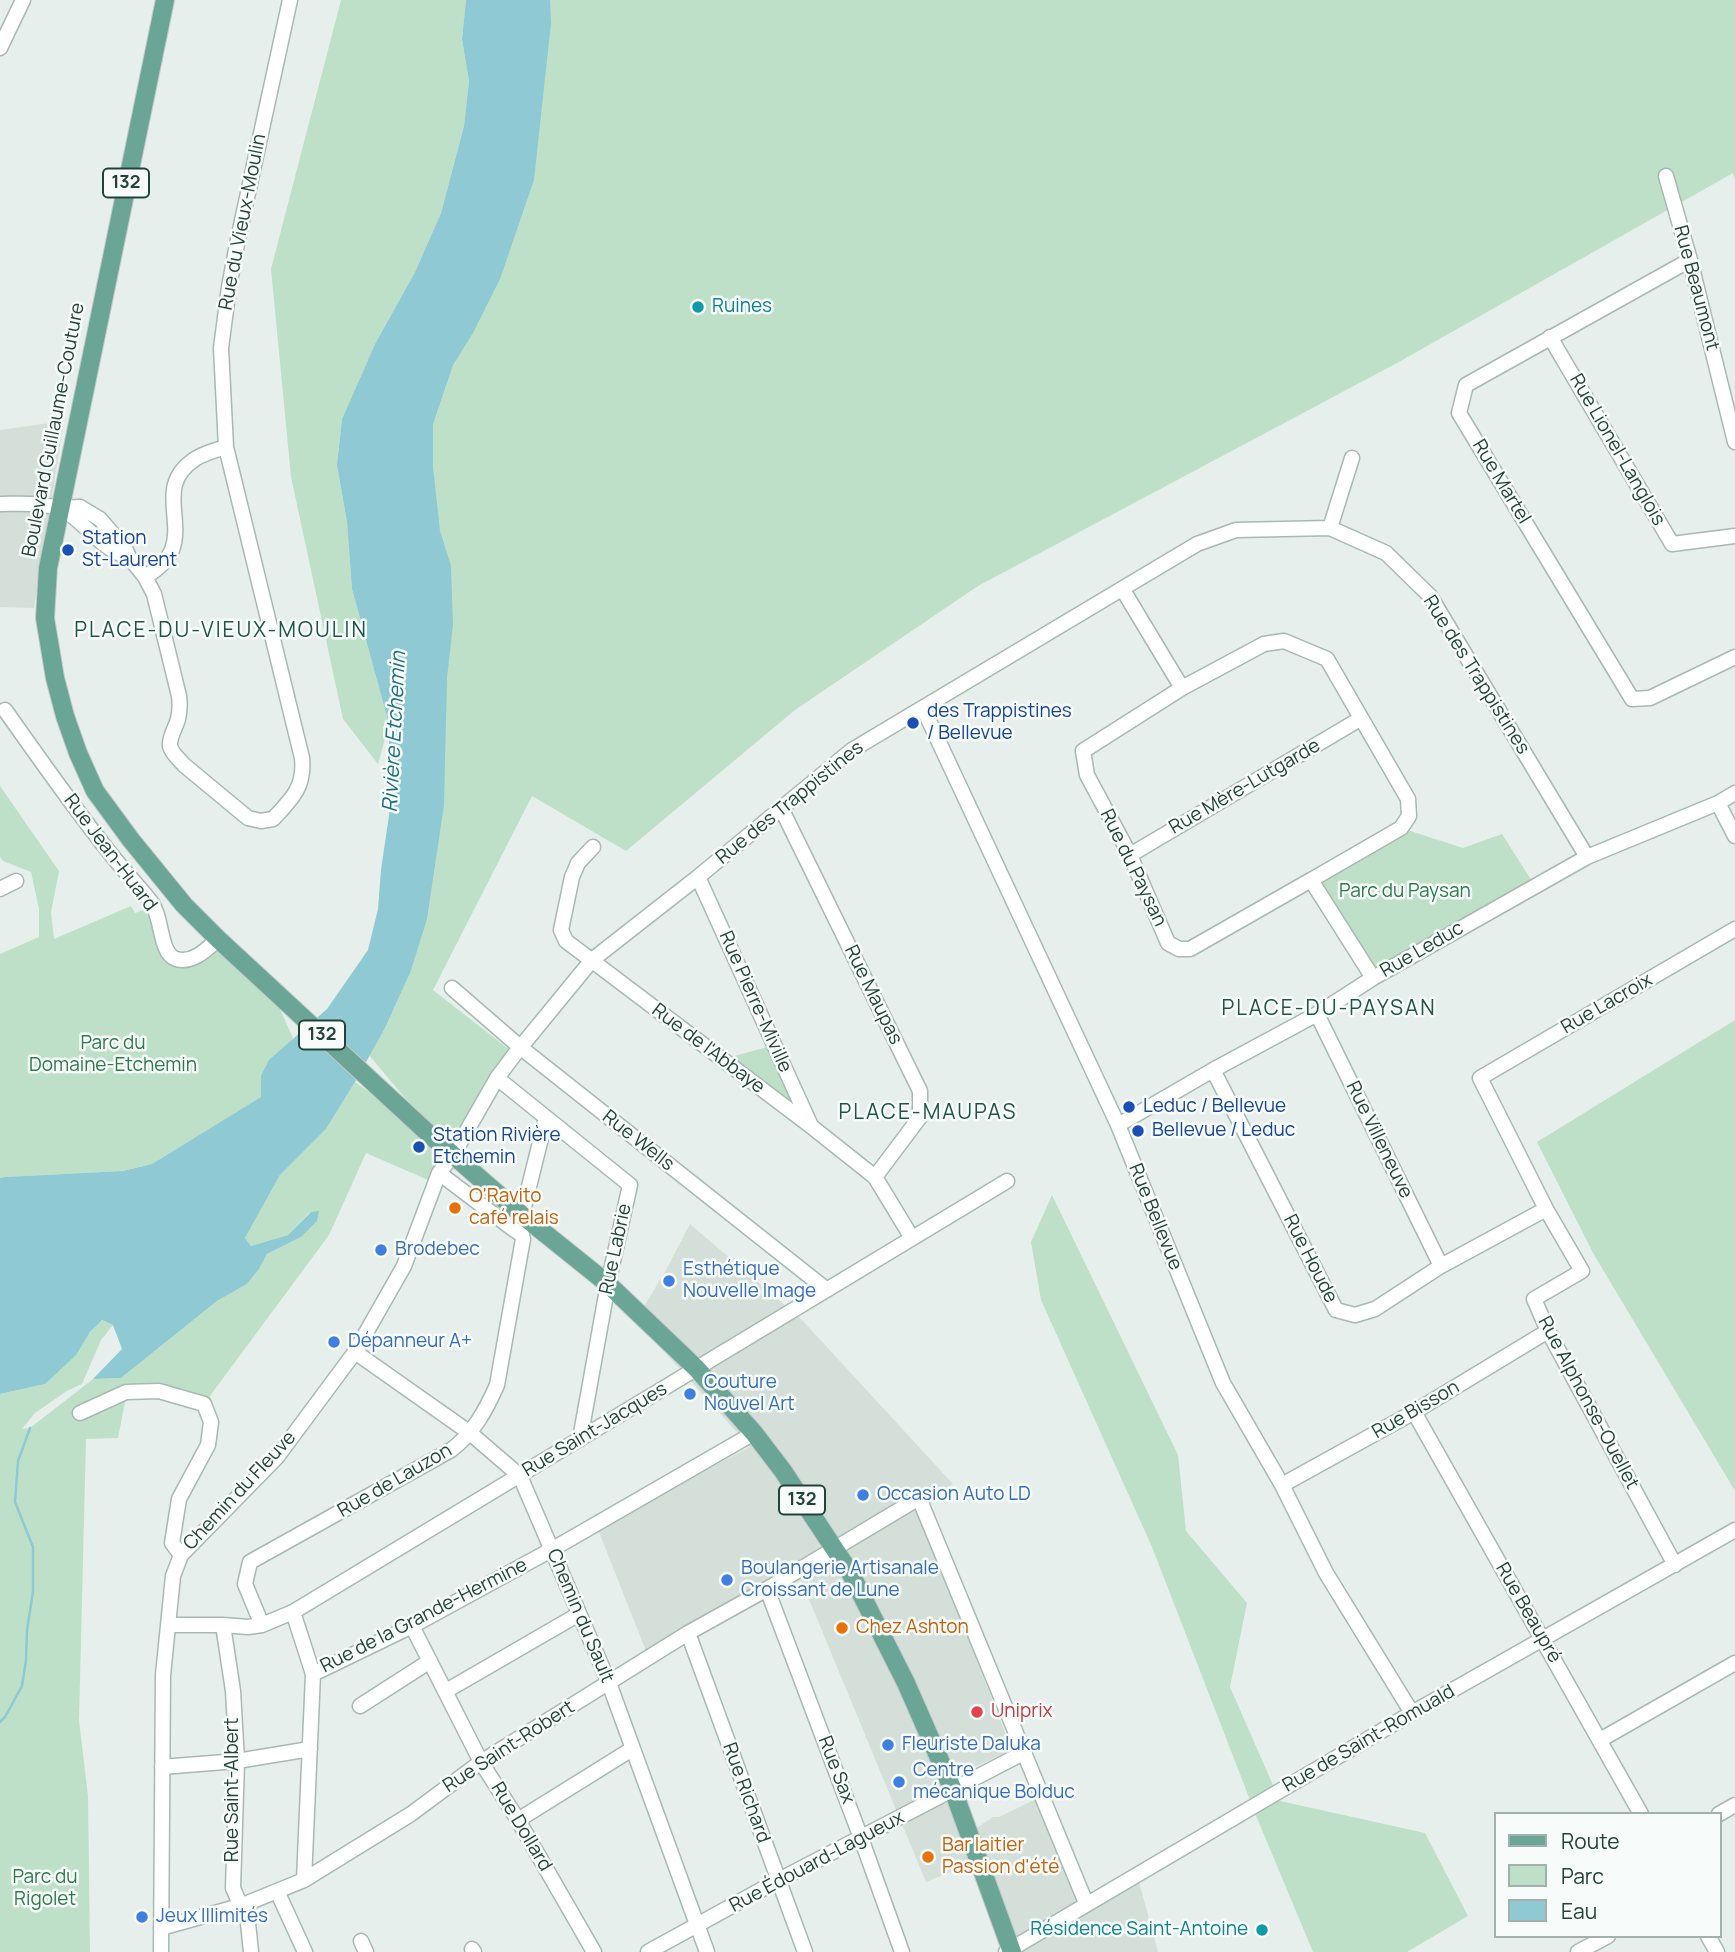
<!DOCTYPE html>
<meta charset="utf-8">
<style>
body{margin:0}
#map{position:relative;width:1735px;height:1952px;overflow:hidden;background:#e6efeb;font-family:Manrope,sans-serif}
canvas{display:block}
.legend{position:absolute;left:1494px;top:1812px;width:228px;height:126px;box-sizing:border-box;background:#f7fbf9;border:2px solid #a3b1ad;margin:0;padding:9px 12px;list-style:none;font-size:21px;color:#24423a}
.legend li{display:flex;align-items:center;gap:14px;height:35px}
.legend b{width:35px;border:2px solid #a3b1ad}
</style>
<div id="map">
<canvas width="1735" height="1952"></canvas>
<ul class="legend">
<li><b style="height:9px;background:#6aa596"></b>Route</li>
<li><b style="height:19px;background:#bfe0c8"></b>Parc</li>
<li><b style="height:19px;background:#8ec9d4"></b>Eau</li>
</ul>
</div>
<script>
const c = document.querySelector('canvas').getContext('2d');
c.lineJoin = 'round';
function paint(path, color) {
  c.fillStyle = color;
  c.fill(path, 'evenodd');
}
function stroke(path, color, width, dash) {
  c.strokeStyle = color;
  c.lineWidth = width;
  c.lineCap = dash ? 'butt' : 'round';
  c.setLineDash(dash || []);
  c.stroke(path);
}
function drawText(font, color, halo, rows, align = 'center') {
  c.font = font + ' Manrope,sans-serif';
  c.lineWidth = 5;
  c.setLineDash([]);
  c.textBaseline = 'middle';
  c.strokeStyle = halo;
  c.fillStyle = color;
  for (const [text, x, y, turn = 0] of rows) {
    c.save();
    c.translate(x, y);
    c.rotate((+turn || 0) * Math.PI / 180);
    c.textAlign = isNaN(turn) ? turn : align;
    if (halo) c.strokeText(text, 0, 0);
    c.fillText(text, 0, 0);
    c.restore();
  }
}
const built = new Path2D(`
 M64 421 34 608 0 607V430Z
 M690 1224 802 1320 953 1484 919 1514 1012 1750 943 1781 967 1834 993 1817H999L1040 1797 1092 1909 1139 1882 1158 1952H1001L972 1863 926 1882 801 1580 650 1661 597 1527 750 1447 636 1320 667 1268Z`);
const green = new Path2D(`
 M341 0H466L462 39 469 81 464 126 441 213 415 272 375 344 342 419 337 465 347 522 352 589 389 724 378 764 343 719 291 477 271 269Z
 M509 0H1735V180L1733 173 1397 363 978 586 795 710 626 851 532 796 433 990 515 1054 435 1183 366 1153 329 1235 204 1404 127 1392 118 1438 86 1439 79 1720 88 1796 90 1952H0V1394L45 1384 101 1320 113 1325 101 1340 82 1384 67 1391 35 1413 22 1429 30 1428 93 1379 121 1378 217 1301 247 1284 259 1269 267 1254 301 1237 310 1212 288 1235 251 1246 245 1238 280 1175 326 1129 355 1082 450 1152 369 1055 385 1028 410 973 411 842 391 490Z
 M0 786 59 871 51 912 54 939 131 906 135 913 154 906 164 944 191 959 213 935 271 989 293 1038 262 1097 152 1164 123 1171 6 1177 0 1178V954L39 937V909L31 872 3 861 0 857Z
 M1401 828 1463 848 1502 834 1535 886 1373 978 1311 880Z
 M1735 1020V1491L1593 1253 1537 1142Z
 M775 1045 812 1127 723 1059Z
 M1052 1195 1178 1455 1186 1531 1247 1603 1230 1687 1280 1801 1425 1833 1468 1916 1407 1952H1313L1257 1818 1152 1547 1041 1300 1031 1242Z`);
const water = new Path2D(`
 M466 0H550L551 23 534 180 500 279 473 333 453 365 433 424V467L440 531 451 566 453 625 447 678 444 805 427 919 410 973 385 1028 355 1082 326 1129 280 1175 245 1238 251 1246 288 1235 311 1212 319 1211 317 1221 301 1237 267 1254 259 1269 247 1284 217 1301 121 1378 93 1379 122 1349 113 1325 102 1320 90 1332 76 1355 45 1384 0 1394V1178L5 1177 123 1171 152 1164 261 1097V1076L269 1060 327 1009 368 950 378 909 381 870 392 795 389 776V724L352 589 347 522 337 465 342 419 375 344 415 272 441 213 464 126 469 81 462 39Z`);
const stream = new Path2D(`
 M0 1722 5 1717 22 1686 26 1660 27 1630 33 1592V1547L15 1502 18 1461 30 1428`);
const minor = new Path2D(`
 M0 48 23 0
 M1666 176 1690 260 1735 442
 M1690 260 1466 385 1459 413 1632 699 1650 698 1735 657
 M1550 337 1672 544 1735 536
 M0 504C23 504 51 501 71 515 90 529 104 551 129 557
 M59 508 80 507 100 519 125 548 129 557 145 577 154 594 179 696C180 704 180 711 178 719 176 727 169 737 170 746 172 754 179 759 184 765L248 818 261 821 273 819C292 799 305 787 302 758L226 447 221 348 229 287 238 239 290 0
 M1330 528 1352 458
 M145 577C155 571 167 562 172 550 184 518 156 485 195 459 204 453 216 450 226 447
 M1123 590 1182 688 1083 751 1087 775 1130 855 1168 943 1179 949H1190L1311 880
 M1182 688 1264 644 1284 641 1327 659 1408 799 1409 816 1401 828 1311 880 1373 978
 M923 708 1118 1125 1223 1383 1282 1485 1326 1573 1412 1713
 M5 710C39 758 73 807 110 853 123 870 138 885 151 902 163 918 159 953 176 959 193 964 207 949 218 939
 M1718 803 1735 836
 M781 808 920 1091V1117L875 1177
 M593 847 578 863 572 877 561 930 566 941 812 1127 875 1177 912 1238
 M1130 855 1360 719
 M698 877 811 1126
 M0 889 16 881
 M452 988 520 1047 827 1290
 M1317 1014 1441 1266
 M1213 1070 1336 1310 1355 1315 1375 1309 1441 1266 1546 1209
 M497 1078 630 1185 608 1284 580 1439
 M1118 1125 1213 1070 1317 1014 1373 978 1587 857 1718 803 1735 793
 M522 1215 546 1118
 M355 1352 470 1433 520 1476 609 1683 707 1952
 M1414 1412 1641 1814
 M80 1413 126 1392 159 1391 204 1404 211 1422 208 1445 179 1499 172 1543 181 1555
 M1282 1485 1414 1412 1548 1331
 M1675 1565 1548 1331 1534 1299 1582 1271 1546 1209 1480 1078 1735 929
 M767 1589 861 1838 902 1952
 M293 1612 313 1674 304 1880
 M168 1625H223L248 1627 262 1625 293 1612 1007 1181
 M223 1625 233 1691 237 1761 233 1888 248 1923 251 1952
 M262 1625 245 1584 250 1562 451 1450C473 1434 486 1410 497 1385L523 1239 522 1235 513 1229 439 1173
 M412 1626 481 1762 518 1820 594 1952
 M688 1633 805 1952
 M313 1674 412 1626 551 1550 754 1433
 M446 1691 579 1614
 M360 1706 430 1661
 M1600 1740 1735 1663
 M162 1767 237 1761 310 1749
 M1719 1814 1735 1805
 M518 1820 632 1749
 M277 1891 305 1952
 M161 1928 240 1906 304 1880 411 1814 481 1762 688 1633 767 1589 919 1498 1086 1903
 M1708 1936 1717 1952
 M361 1941 366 1952
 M472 1949 474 1952
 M161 1952 163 1675 173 1576 181 1555 277 1457 355 1352 404 1266 439 1173 453 1155 497 1078 515 1054 592 960 698 877 852 750 1197 544 1236 530 1330 528 1386 553 1430 596 1587 857
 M648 1952 779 1880 1025 1752
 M1006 1952 1412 1713 1735 1530
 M1578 1952 1608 1936`);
const major = new Path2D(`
 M165 0 48 568 45 618 55 678 65 716 78 753 95 791 131 840 184 905 218 939 430 1135 522 1215 608 1284 697 1369 754 1433 783 1471 851 1574 906 1683 953 1790 1012 1952`);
const markers = [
 [698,307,7,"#0f9aa8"],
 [68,550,7,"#1a4fb4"],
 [913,723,7,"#1a4fb4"],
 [1129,1107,7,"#1a4fb4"],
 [1138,1131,7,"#1a4fb4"],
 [419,1147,7,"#1a4fb4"],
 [455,1208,7,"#e8710a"],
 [381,1250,7,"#3f7fe0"],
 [669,1281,7,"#3f7fe0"],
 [334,1342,7,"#3f7fe0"],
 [690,1394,7,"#3f7fe0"],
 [863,1495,7,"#3f7fe0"],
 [727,1580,7,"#3f7fe0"],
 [842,1628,7,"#e8710a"],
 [977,1712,7,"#e0444e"],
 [888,1745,7,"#3f7fe0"],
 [899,1782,7,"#3f7fe0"],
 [928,1857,7,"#e8710a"],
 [142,1917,7,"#3f7fe0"],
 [1262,1930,7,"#0f9aa8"]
];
const shields = [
 [126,183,46],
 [322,1035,46],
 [802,1500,46]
];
const shieldNames = [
 ["132",126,183],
 ["132",322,1035],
 ["132",802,1500]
];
const streetNames = [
 ["Rue du Vieux-Moulin",243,222,-79],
 ["Rue Beaumont",1696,288,75],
 ["Boulevard Guillaume-Couture",54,430,-79],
 ["Rue Lionel-Langlois",1617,450,60],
 ["Rue Martel",1501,482,59],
 ["Rue des Trappistines",1476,675,58],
 ["Rue Mère-Lutgarde",1245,787,-30],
 ["Rue des Trappistines",790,803,-39],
 ["Rue Jean-Huard",110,853,53],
 ["Rue du Paysan",1133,868,64],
 ["Rue Leduc",1422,950,-30],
 ["Rue Maupas",873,995,64],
 ["Rue Pierre-Miville",755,1002,66],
 ["Rue Lacroix",1607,1004,-30],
 ["Rue de l'Abbaye",708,1049,37],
 ["Rue Villeneuve",1379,1140,64],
 ["Rue Wells",638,1141,38],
 ["Rue Bellevue",1155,1217,68],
 ["Rue Labrie",616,1249,-78],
 ["Rue Houde",1310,1259,63],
 ["Rue Alphonse-Ouellet",1588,1403,62],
 ["Rue Bisson",1416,1410,-30],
 ["Rue Saint-Jacques",595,1430,-31],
 ["Rue de Lauzon",395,1481,-30],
 ["Chemin du Fleuve",240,1491,-47],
 ["Rue Beaupré",1528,1613,60],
 ["Rue de la Grande-Hermine",424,1616,-27],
 ["Chemin du Sault",580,1616,67],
 ["Rue de Saint-Romuald",1369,1739,-30],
 ["Rue Saint-Robert",509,1747,-33],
 ["Rue Sax",836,1770,69],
 ["Rue Saint-Albert",233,1790,-90],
 ["Rue Richard",746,1793,70],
 ["Rue Dollard",521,1827,59],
 ["Rue Édouard-Lagueux",817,1862,-28]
];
const cultureNames = [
 ["Ruines",712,307],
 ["Résidence Saint-Antoine",1248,1930,"right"]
];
const transitNames = [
 ["Station",82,539],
 ["St-Laurent",82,561],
 ["des Trappistines",927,712],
 ["/ Bellevue",927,734],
 ["Leduc / Bellevue",1143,1107],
 ["Bellevue / Leduc",1152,1131],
 ["Station Rivière",433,1136],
 ["Etchemin",433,1158]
];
const parkNames = [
 ["Parc du Paysan",1405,892],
 ["Parc du",113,1044],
 ["Domaine-Etchemin",113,1066],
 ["Parc du",45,1878],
 ["Rigolet",45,1900]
];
const foodNames = [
 ["O'Ravito",469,1197],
 ["café relais",469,1219],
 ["Chez Ashton",856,1628],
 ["Bar laitier",942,1846],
 ["Passion d'été",942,1868]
];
const shopNames = [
 ["Brodebec",395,1250],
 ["Esthétique",683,1270],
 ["Nouvelle Image",683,1292],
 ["Dépanneur A+",348,1342],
 ["Couture",704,1383],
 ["Nouvel Art",704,1405],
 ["Occasion Auto LD",877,1495],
 ["Boulangerie Artisanale",741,1569],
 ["Croissant de Lune",741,1591],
 ["Fleuriste Daluka",902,1745],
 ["Centre",913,1771],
 ["mécanique Bolduc",913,1793],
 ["Jeux Illimités",156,1917]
];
const healthNames = [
 ["Uniprix",991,1712]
];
const neighbourhoodNames = [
 ["PLACE-DU-VIEUX-MOULIN",221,631],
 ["PLACE-DU-PAYSAN",1329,1009],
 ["PLACE-MAUPAS",928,1113]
];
const waterNames = [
 ["Rivière Etchemin",395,732,-87]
];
paint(built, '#d4dfda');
paint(green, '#bfe0c8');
paint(water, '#8ec9d4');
stroke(stream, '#8ec9d4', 2.5);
stroke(minor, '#a8b8b2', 17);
stroke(major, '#c2cac8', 20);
stroke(minor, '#fff', 14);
stroke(major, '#6aa596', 18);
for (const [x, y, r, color] of markers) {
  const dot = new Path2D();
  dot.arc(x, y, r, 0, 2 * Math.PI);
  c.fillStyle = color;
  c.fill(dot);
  stroke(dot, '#f7fbf9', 2.5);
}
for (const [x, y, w] of shields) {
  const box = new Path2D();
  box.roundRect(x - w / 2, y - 14.5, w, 29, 5);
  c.fillStyle = '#f7fbf9';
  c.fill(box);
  stroke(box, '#24423a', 2);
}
drawText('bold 18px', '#24423a', null, shieldNames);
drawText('19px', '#24423a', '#f7fbf9', streetNames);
drawText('19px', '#0d838f', '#f7fbf9', cultureNames, 'left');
drawText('19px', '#164399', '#f7fbf9', transitNames, 'left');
drawText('19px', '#2d7a4b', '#f7fbf9', parkNames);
drawText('19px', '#c56008', '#f7fbf9', foodNames, 'left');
drawText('19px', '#366cbe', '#f7fbf9', shopNames, 'left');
drawText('19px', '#be3a42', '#f7fbf9', healthNames, 'left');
c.letterSpacing = '2px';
drawText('21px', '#1f5548', '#f7fbf9', neighbourhoodNames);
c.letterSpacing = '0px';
drawText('italic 21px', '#1c6f80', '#f7fbf9', waterNames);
</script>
